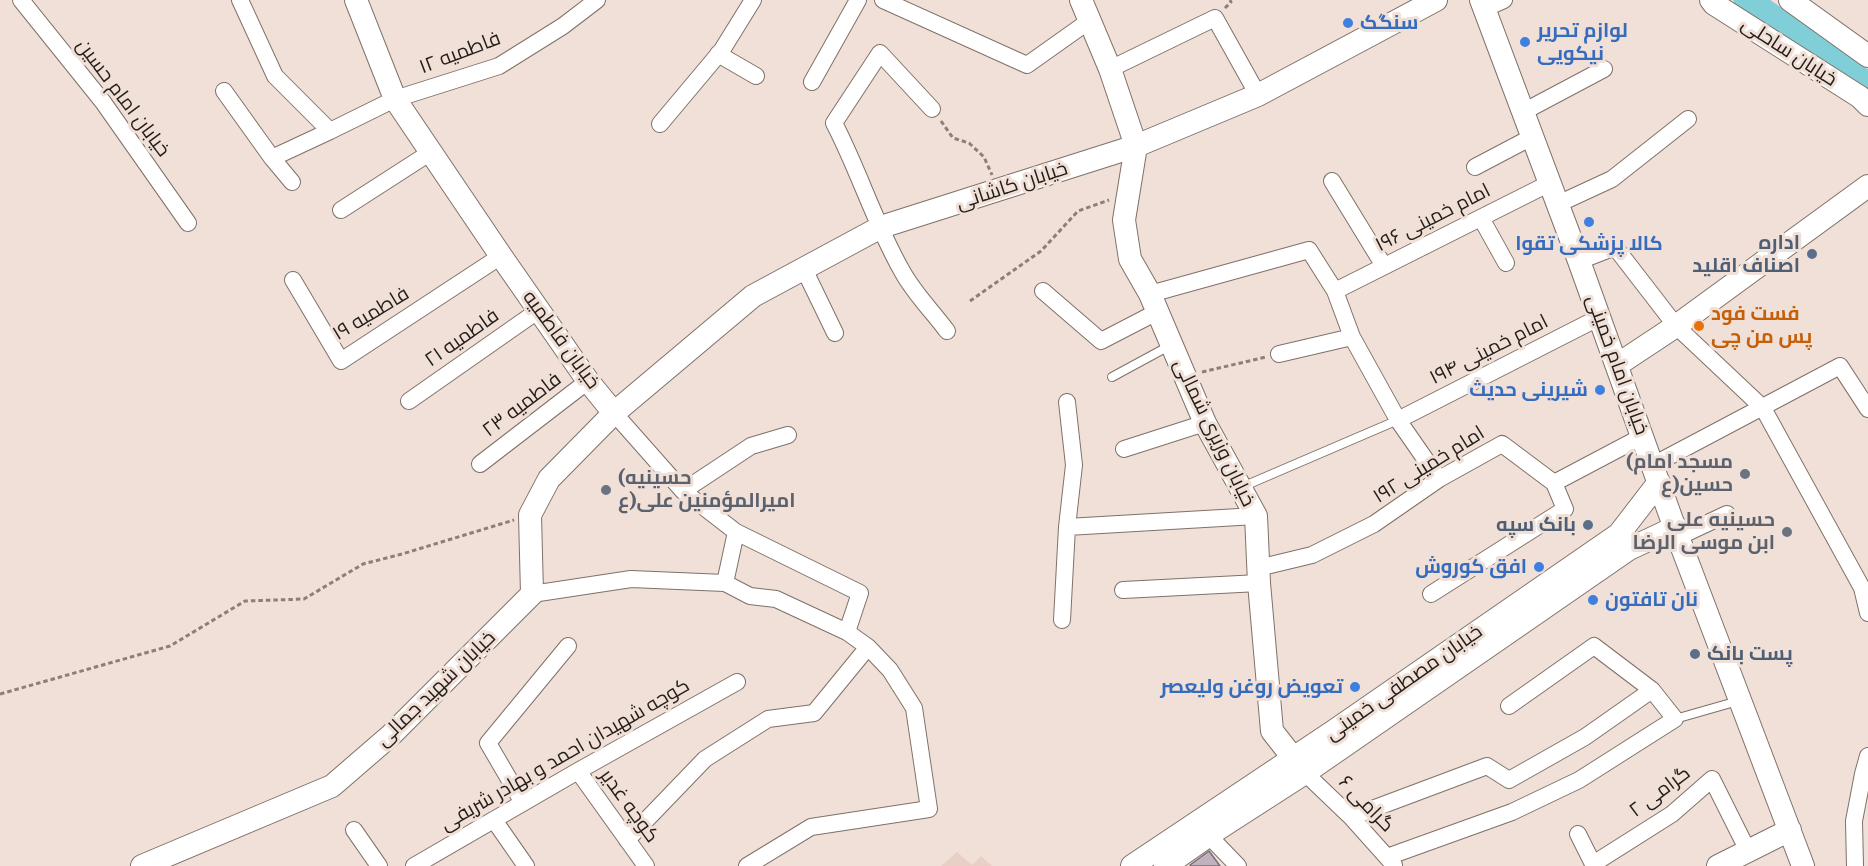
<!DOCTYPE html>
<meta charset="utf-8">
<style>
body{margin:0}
canvas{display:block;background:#f0e0d7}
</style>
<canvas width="1868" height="866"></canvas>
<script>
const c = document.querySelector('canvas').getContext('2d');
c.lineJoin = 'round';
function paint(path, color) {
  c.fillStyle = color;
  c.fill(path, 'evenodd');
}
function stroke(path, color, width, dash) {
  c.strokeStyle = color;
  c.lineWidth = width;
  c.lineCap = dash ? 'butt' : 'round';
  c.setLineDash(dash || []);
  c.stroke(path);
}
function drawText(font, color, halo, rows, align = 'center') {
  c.font = font + ' "IBM Plex Serif",Cairo,serif';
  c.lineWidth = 6;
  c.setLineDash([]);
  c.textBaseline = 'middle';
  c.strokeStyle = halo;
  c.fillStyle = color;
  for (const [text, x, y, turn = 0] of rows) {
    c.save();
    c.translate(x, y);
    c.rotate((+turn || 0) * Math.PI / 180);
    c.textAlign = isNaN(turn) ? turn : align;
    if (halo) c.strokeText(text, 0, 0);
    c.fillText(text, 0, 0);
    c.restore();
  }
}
const industrial = new Path2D(`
 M957 852 972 865 981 856 992 866H941Z`);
const river = new Path2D(`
 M1747 0 1868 86`);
const building = new Path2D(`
 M1209 851 1220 866H1191L1190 865Z`);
const path = new Path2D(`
 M1225 8 1231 2 1230 0
 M941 121 953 138 969 143 984 157 992 175
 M970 301 1041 251 1078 211 1109 200
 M1202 372 1266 357
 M0 694 170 646 245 601 304 599 363 564 402 554 514 520`);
const lane = new Path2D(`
 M1112 377 1171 345
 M1242 487 1398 420
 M1675 719 1738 701`);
const street = new Path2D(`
 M21 0 103 102 188 223
 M240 0 275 76 330 131 395 99 499 66 563 26 597 0
 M883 0 1027 65 1089 21
 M1484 9 1504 0
 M718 54 756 76
 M1110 69 1215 18 1258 95
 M812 82 858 0
 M224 91 272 158 292 182
 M932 109 880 53 834 123C859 171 875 224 902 271 913 292 933 312 947 331
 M1523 112 1604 69
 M660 124 722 50 753 0
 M272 158 330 131
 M1475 167 1532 137
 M1332 181 1384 266
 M1558 204 1612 179 1688 119
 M341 210 431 152
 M1481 218 1506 263
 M1579 261 1615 247 1676 326 1763 408 1862 588 1868 613
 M804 269 835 333
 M293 280 341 361 501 256
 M1043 291 1101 341 1157 312
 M1335 291 1550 183
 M1150 294 1309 250 1335 291 1352 337 1398 420 1439 479
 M1279 354 1352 337
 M409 401 539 310
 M614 413 683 491 736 532 860 593 847 632
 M1398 420 1600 317
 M1124 449 1205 423
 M480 464 588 381
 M1653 465 1840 366 1868 409
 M683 491 751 446 788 435
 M1067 527 1256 516
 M1678 537 1727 514
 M1258 568 1312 555 1374 524 1439 479 1502 444 1554 483 1643 436
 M725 583 750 596 776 599 847 632 868 647 890 670 914 708 929 809 811 827 747 866
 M1123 590 1259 583
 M532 594 631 579 725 583 736 532
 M1431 594 1565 509 1554 483
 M1062 620 1067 527 1074 465 1067 402
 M578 771 646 866
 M1305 773 1351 817 1394 865
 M523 803 488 743 568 646
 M1351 817 1487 766 1509 780 1585 737 1652 690
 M494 820 526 866
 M354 830 379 866
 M1578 834 1593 864 1672 814 1712 779 1748 851
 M1208 835 1238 866
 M627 840 705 759 768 719 814 713 868 647
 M1387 857 1512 812 1579 780 1675 719 1652 690 1594 646 1509 706
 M414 866 578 771 737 682
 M1855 866 1854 821 1863 774 1868 756`);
const secondary = new Path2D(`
 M356 0 395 99 501 256 588 381 614 413
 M1081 0 1110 69 1136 146 1124 220 1130 259 1150 294 1205 423 1256 516 1259 583 1272 731 1305 773
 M1481 0 1579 261 1678 537 1803 866
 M1711 0 1714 4 1860 97 1868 105
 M1790 0 1868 56
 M1617 365 1676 326 1868 186
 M142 866 332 786 391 735 532 594 530 515 549 479 614 413 753 296 881 227 1136 146 1258 95 1436 0
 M1132 866 1334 731 1619 534 1659 482
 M1165 866 1218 829 1305 773 1629 549 1676 527
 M1718 866 1790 830`);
const markers = [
 [1348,23,6,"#3f7fe0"],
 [1525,42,6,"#3f7fe0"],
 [1589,222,6,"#3f7fe0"],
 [1812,254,6,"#5c6f8a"],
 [1699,326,6,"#e8710a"],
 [1600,390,6,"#3f7fe0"],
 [1745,474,6,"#6b7280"],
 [606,490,6,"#6b7280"],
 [1588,525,6,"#5c6f8a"],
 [1787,532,6,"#6b7280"],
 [1539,567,6,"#3f7fe0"],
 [1593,600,6,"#3f7fe0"],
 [1695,654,6,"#5c6f8a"],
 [1355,687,6,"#3f7fe0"]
];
const shopNames = [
 ["سنگک",1360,23],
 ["لوازم تحریر",1537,31],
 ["نیکویی",1537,54],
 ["کالا پزشکی تقوا",1589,244,"center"],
 ["شیرینی حدیث",1588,390,"right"],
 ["افق کوروش",1527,567,"right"],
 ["نان تافتون",1605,600],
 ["تعویض روغن ولیعصر",1343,687,"right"]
];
const streetNames = [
 ["خیابان ساحلی",1789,52,33],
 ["فاطمیه ۱۲",460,53,-21],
 ["خیابان امام حسین",123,98,53],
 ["خیابان کاشانی",1012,186,-18],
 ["امام خمینی ۱۹۶",1433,218,-27],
 ["فاطمیه ۱۹",371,314,-31],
 ["فاطمیه ۲۱",462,338,-35],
 ["خیابان فاطمیه",561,340,54],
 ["امام خمینی ۱۹۴",1489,350,-27],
 ["خیابان امام خمینی",1617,365,70],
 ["فاطمیه ۲۳",522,405,-37],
 ["خیابان وزیری شمالی",1214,433,64],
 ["امام خمینی ۱۹۲",1429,465,-32],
 ["خیابان مصطفی خمینی",1404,683,-35],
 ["خیابان شهید جمالی",436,689,-44],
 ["کوچه شهیدان احمد و بهادر شریفی",565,755,-30],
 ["گرامی ۲",1660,792,-37],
 ["گرامی ۶",1366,804,46],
 ["کوچه غدیر",629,806,54]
];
const serviceNames = [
 ["اداره",1800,243],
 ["اصناف اقلید",1800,266],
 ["بانک سپه",1576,525],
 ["پست بانک",1707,654,"left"]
];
const foodNames = [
 ["فست فود",1711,314],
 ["پس من چی",1711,337]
];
const worshipNames = [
 ["(مسجد امام",1733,462],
 ["حسین(ع",1733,485],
 ["(حسینیه",618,478,"left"],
 ["امیرالمؤمنین علی(ع",618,501,"left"],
 ["حسینیه علی",1775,520],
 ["ابن موسی الرضا",1775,543]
];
paint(industrial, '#e8d0c6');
stroke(river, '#80cfd8', 27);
paint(building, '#c1b3bd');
stroke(building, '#796c76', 1.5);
stroke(lane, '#7f7169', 10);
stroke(street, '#7f7169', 18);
stroke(secondary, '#7f7169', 24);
stroke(path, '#8a7f79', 3, [4.5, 3]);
stroke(lane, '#fff', 8);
stroke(street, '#fff', 16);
stroke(secondary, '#fff', 22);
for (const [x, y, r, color] of markers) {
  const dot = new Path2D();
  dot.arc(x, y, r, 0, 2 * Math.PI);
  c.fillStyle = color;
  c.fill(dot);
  stroke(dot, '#f0e0d7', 2);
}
drawText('bold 20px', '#366cbe', '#f0e0d7', shopNames, 'left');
drawText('20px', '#231d1a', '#f0e0d7', streetNames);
drawText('bold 20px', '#4e5e75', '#f0e0d7', serviceNames, 'right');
drawText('bold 20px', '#c56008', '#f0e0d7', foodNames, 'left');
drawText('bold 20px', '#5b616d', '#f0e0d7', worshipNames, 'right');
</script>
